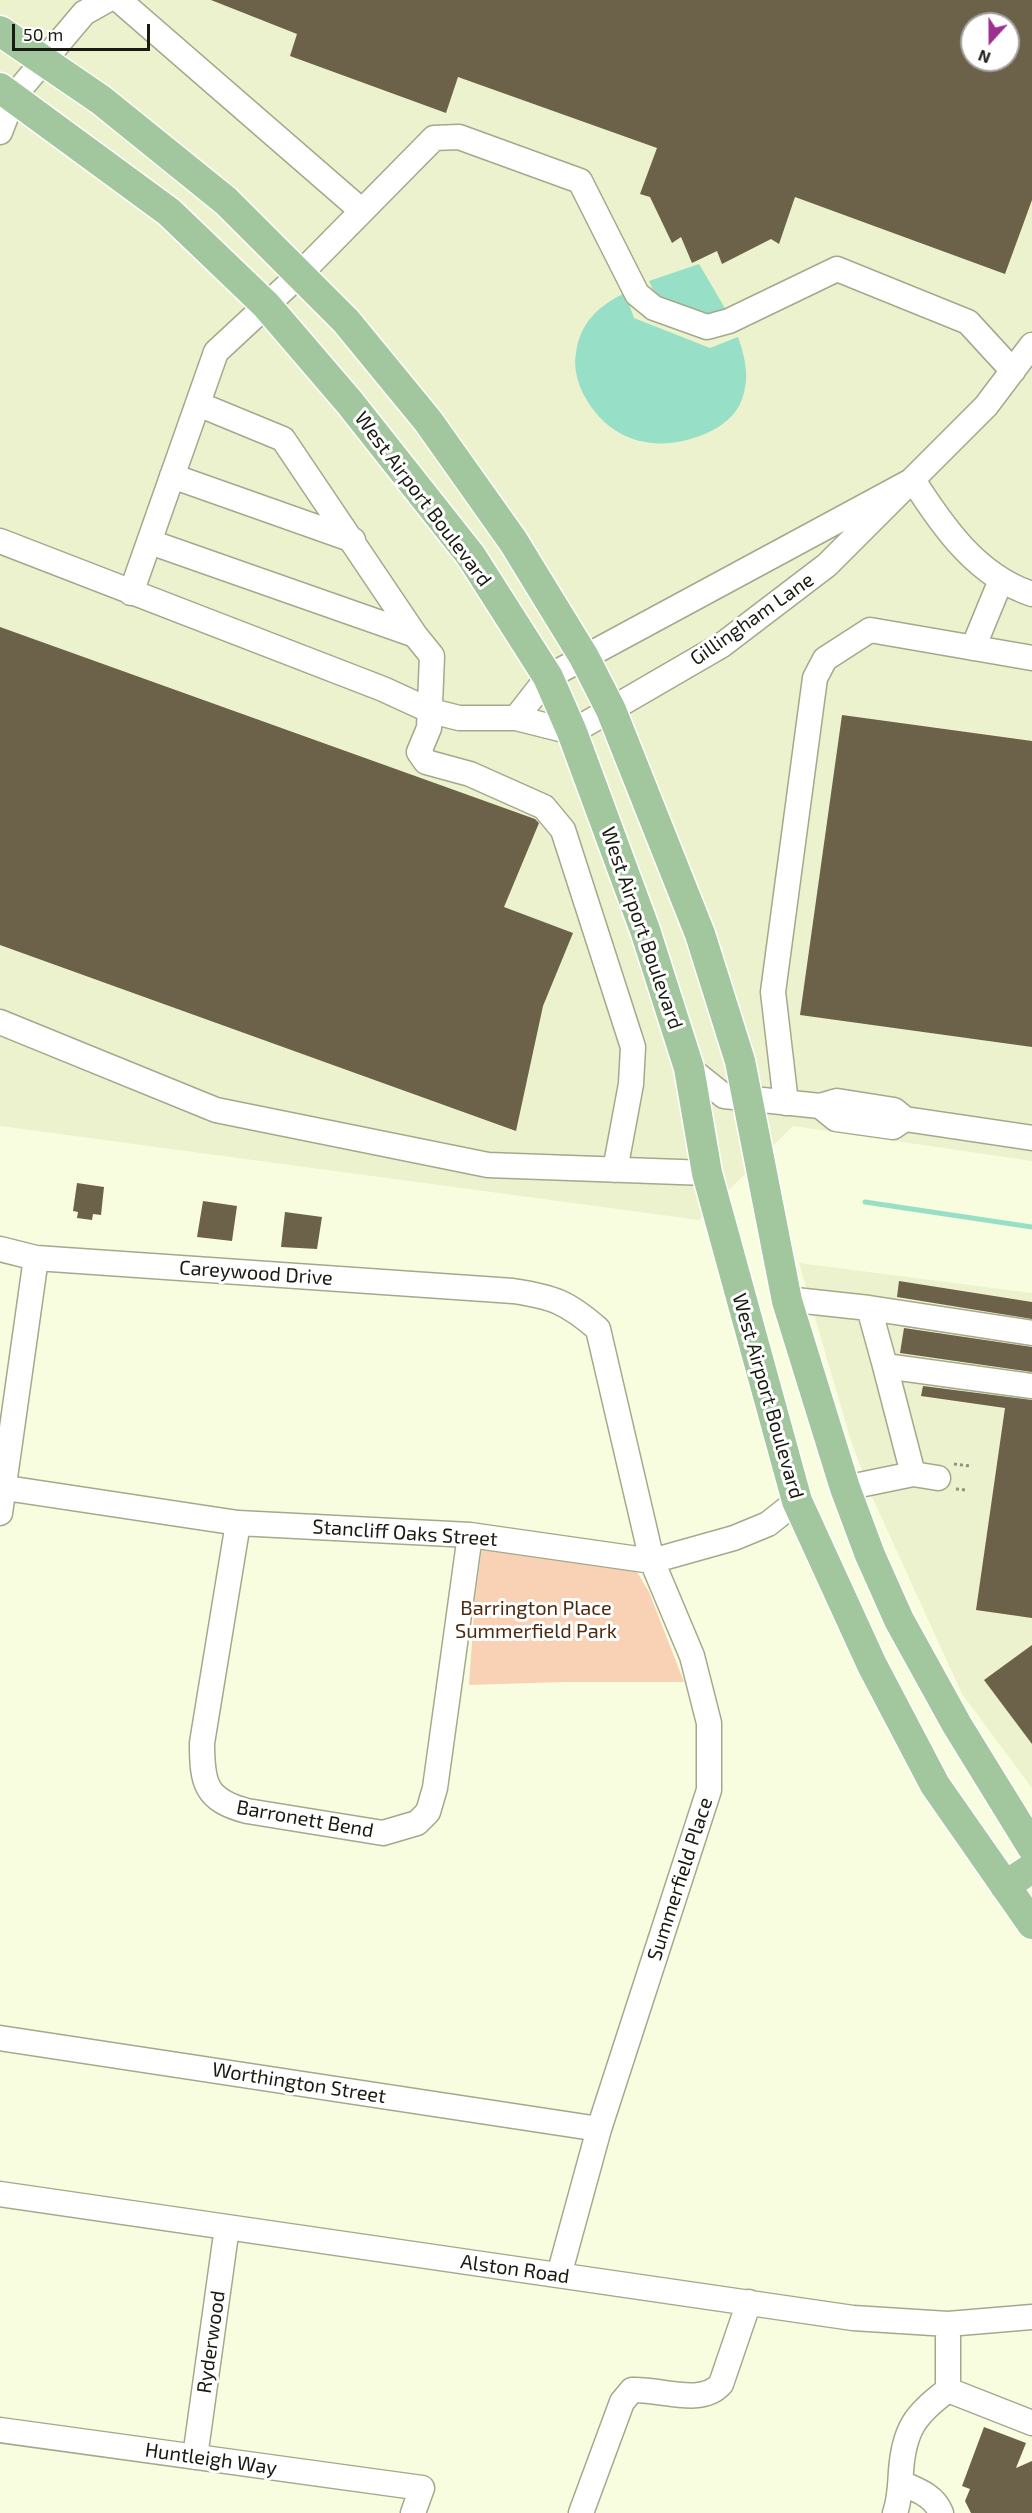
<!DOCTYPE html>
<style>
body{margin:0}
#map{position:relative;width:1032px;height:2513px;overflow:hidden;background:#f9fde0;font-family:"Exo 2",sans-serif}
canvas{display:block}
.north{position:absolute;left:960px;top:12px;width:60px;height:60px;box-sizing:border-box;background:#fff;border:2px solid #a3a39f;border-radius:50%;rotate:201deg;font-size:16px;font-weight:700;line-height:24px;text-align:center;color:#191a10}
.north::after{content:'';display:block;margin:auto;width:21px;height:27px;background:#9c2f8f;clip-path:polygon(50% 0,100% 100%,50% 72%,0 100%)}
.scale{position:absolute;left:12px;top:24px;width:138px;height:27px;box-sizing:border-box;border:3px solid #191a10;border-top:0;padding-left:8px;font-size:18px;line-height:21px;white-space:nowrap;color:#191a10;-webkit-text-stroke:4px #fff;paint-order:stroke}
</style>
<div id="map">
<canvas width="1032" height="2513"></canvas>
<div class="north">N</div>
<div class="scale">50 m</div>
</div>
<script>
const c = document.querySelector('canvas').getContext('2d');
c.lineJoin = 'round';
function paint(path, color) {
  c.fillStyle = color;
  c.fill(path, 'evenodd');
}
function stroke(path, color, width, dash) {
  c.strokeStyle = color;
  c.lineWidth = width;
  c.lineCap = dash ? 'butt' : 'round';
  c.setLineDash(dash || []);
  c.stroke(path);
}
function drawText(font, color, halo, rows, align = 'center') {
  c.font = font + ' "Exo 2",sans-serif';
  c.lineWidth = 6;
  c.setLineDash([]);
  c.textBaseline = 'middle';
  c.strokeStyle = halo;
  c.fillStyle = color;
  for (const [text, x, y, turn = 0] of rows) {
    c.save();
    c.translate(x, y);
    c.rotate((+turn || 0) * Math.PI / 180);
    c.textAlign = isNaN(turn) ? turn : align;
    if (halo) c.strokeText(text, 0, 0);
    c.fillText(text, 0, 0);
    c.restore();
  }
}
const built = new Path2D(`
 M0 0H1032V1161L793 1126 699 1220 0 1126ZM972 24H1008V60H972Z
 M799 1263 1032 1293V1788L962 1694 873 1499 851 1441Z`);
const green = new Path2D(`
 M482 1549 637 1572 649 1592 684 1682H562L469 1685 475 1598Z`);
const water = new Path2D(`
 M699 264 726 310 707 315 655 294 649 281Z
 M625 293 634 318 710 348 738 337C745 357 750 378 742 399 737 415 721 427 707 433 660 454 611 444 585 397 578 385 573 367 576 353 580 323 598 306 625 293Z`);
const stream = new Path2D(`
 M865 1202 1032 1227`);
const building = new Path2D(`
 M211 0H1032V200L1005 274 795 197 779 244 771 239 722 264 717 251 692 263 681 237 672 243 650 197 640 194 657 148 458 77 446 113 290 56 297 34ZM972 24H1008V60H972Z
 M0 627 535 819 539 823 504 907 573 933 543 1006 516 1131 0 945Z
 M842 715 1032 741V1047L800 1015Z
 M77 1183 104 1187 101 1215 93 1214 92 1220 77 1218 78 1212 73 1211Z
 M203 1201 237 1206 232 1241 197 1237Z
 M285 1212 322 1217 317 1249 281 1247Z
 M899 1281 1032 1302V1319L897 1297Z
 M904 1328 1032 1347V1372L900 1353Z
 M923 1386 1032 1400V1618L976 1610 1005 1408 921 1396Z
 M1032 1645V1744L984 1680Z
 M984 2427 1026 2443 1016 2468 1032 2461V2513H971L965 2501 970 2489 962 2486Z`);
const path = new Path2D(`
 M954 1464 970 1466
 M956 1489 966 1490`);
const minor = new Path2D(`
 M119 0 362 211
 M0 132 14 96 84 13 107 0
 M198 404 283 439 415 635 432 656 429 728 419 752 426 762 470 774 544 807 563 830 633 1047 631 1084 615 1170
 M172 476 353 540
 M913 480 548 677 516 718 572 732 722 645 827 565 986 406 1032 345
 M913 480C943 527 977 576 1032 594
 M0 541 383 689 431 711 459 718H516
 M150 542 415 635
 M131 593 216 352 299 275 434 138 459 137 580 181 637 294 654 308 707 327 729 321 837 269 968 322 1013 371
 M973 648 1001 580
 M0 1022 216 1110 488 1165 707 1173
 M689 1068 724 1096 820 1106 837 1101 894 1110 905 1119
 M786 1103 773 992 815 678 825 659 870 630 1032 658
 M820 1106 836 1119 893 1127 905 1119 1032 1138
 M0 1249 36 1258 513 1291C553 1297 567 1302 598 1329L652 1561 692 1656 709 1723V1790L599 2129 559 2275
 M786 1299 869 1308 1032 1333
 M869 1308 885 1366
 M913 1474 938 1478
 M0 1487 238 1523 470 1535 652 1561 734 1538 768 1524 797 1501
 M845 1488 913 1474 885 1366 1032 1386
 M0 1513 36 1258
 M238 1523 202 1743C202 1783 205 1800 247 1811L383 1833 417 1823 428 1812 435 1788 470 1535
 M0 2038 599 2129
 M0 2194 853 2318 948 2324 1032 2317
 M948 2324V2390
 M948 2390 1032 2423
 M0 2430 422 2488 413 2513
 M195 2457 227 2227
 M901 2483C917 2490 934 2495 941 2513
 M581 2513 622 2402 632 2390C659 2388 701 2407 721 2384L749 2302
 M895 2513C900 2499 900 2486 901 2471 904 2430 915 2414 948 2390`);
const major = new Path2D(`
 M0 31 101 100 226 201 346 321 428 421 513 541 584 657 611 710 700 934 740 1061 787 1301 845 1488 870 1555 899 1620 957 1725 1032 1847
 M0 88 169 212 266 305 350 403 471 556 548 677 572 732 645 930 689 1068 707 1173 797 1501 872 1665 935 1785 1032 1924
 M1005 1886 1032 1868`);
const streetNames = [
 ["West Airport Boulevard",423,499,53],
 ["Gillingham Lane",752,619,-35],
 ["West Airport Boulevard",642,928,71],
 ["Careywood Drive",256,1273,4],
 ["West Airport Boulevard",768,1396,74],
 ["Stancliff Oaks Street",405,1533,4],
 ["Barronett Bend",305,1819,10],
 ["Summerfield Place",680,1879,-72],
 ["Worthington Street",299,2083,9],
 ["Alston Road",515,2269,8],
 ["Ryderwood",211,2342,-82],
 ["Huntleigh Way",211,2459,8]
];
const parkNames = [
 ["Barrington Place",536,1608],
 ["Summerfield Park",536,1631]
];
paint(built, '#ecf2cd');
paint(green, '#f9d1b4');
paint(water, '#97dfc6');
stroke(stream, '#97dfc6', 5);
paint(building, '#6c6149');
stroke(minor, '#a4a88d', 27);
stroke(major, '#fff', 33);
stroke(path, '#90937f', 3, [3, 3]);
stroke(minor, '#fff', 24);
stroke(major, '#a2c69e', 30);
drawText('20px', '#191a10', '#fff', streetNames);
drawText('20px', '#4e2b0e', '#fff', parkNames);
</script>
